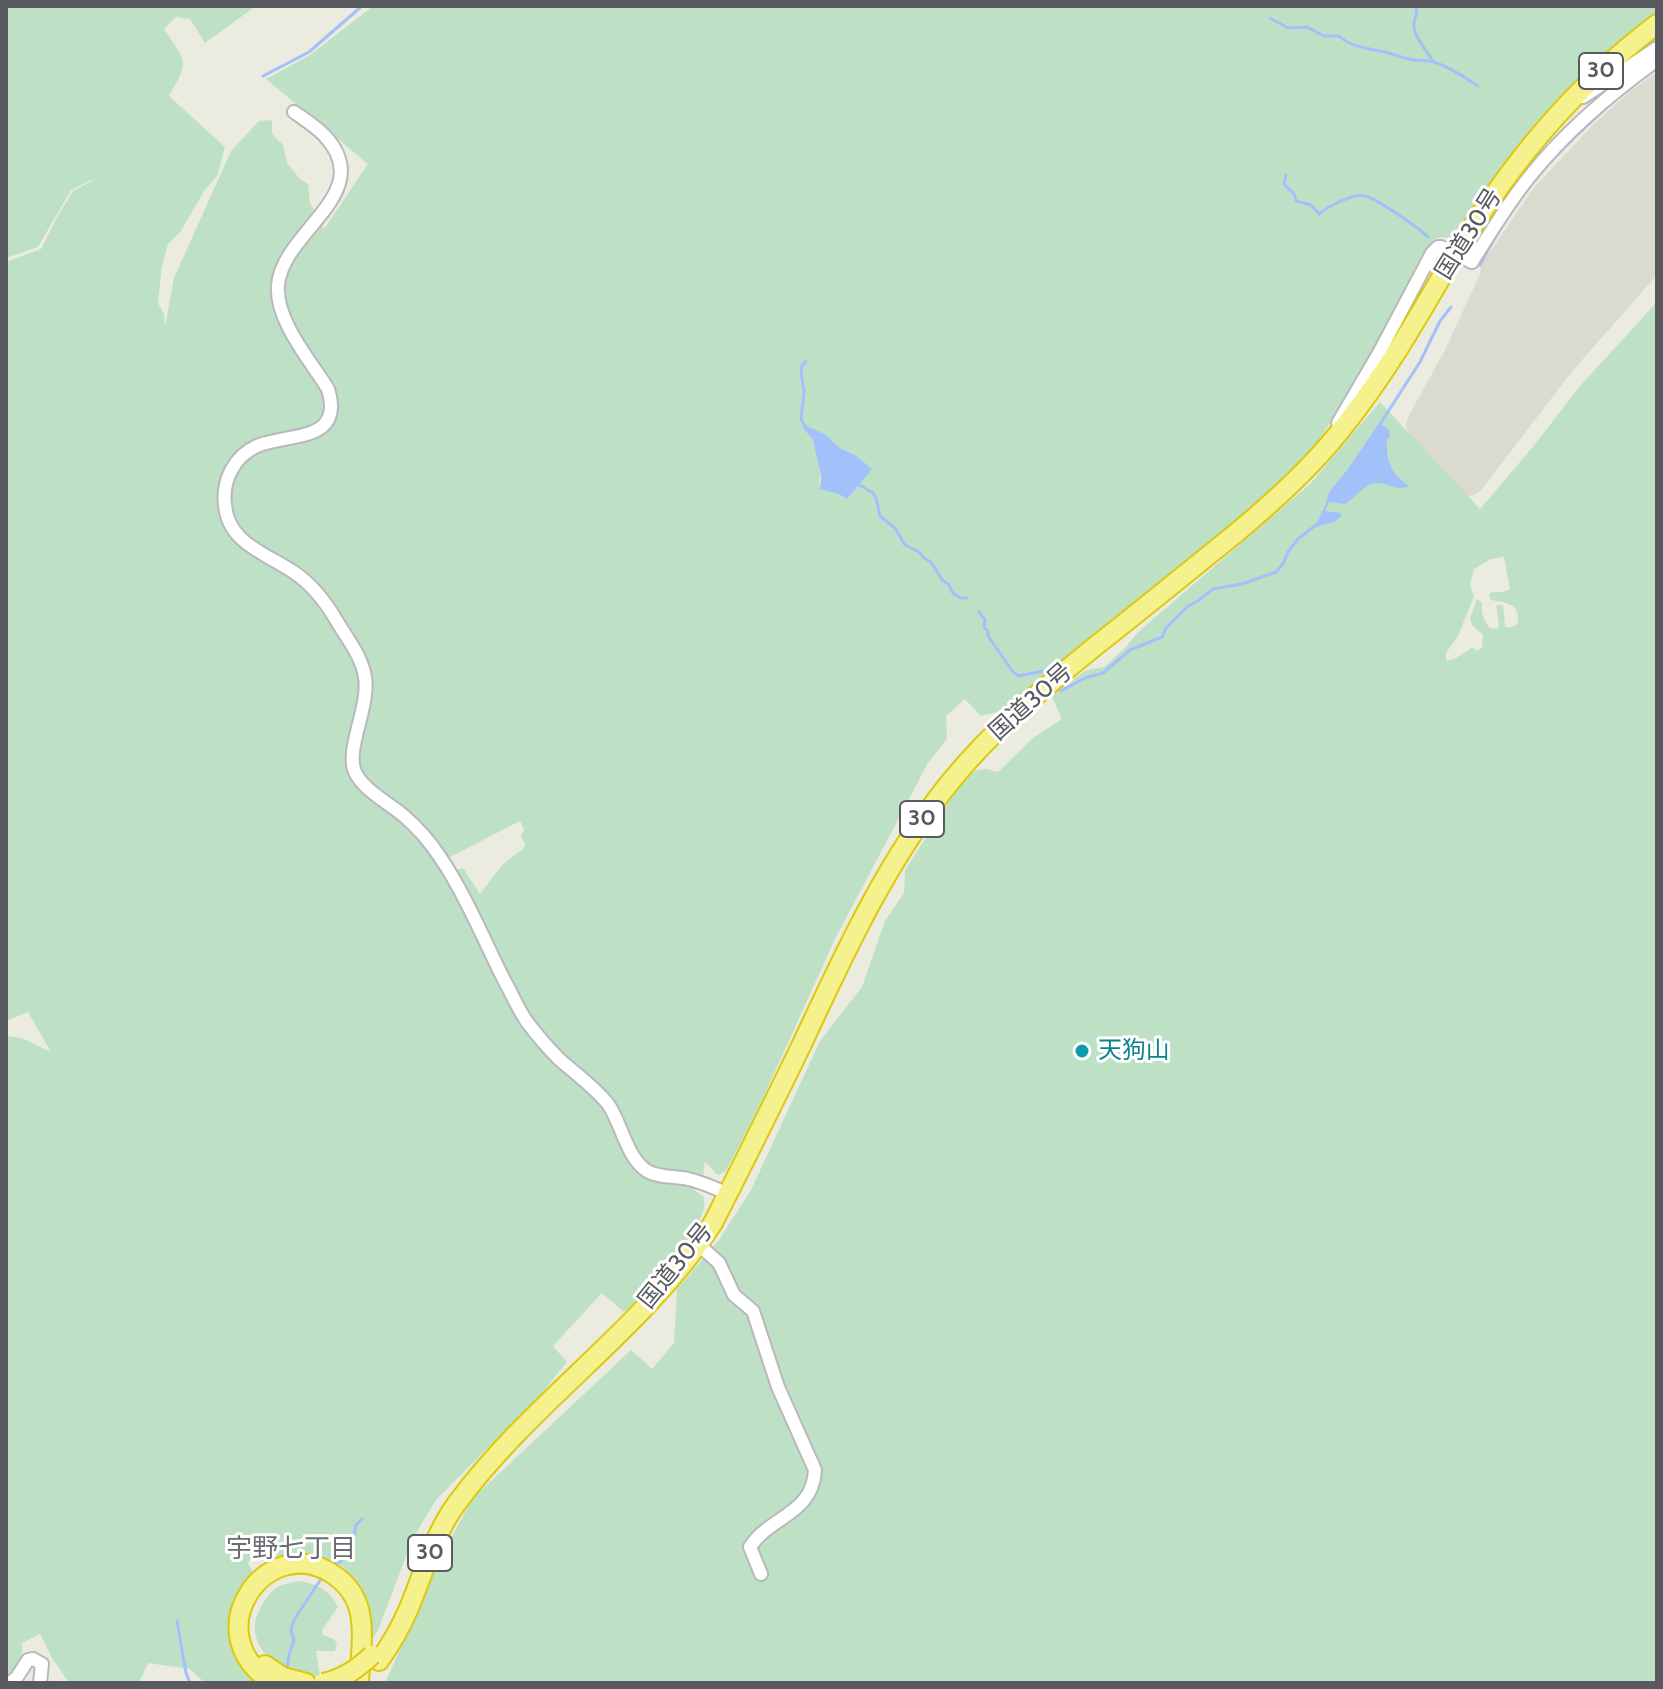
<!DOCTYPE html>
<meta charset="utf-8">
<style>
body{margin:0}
#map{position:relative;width:1663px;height:1689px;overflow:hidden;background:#ebebe0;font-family:Cabin,sans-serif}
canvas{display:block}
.frame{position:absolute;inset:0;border:8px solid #595a60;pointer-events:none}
</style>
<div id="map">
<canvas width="1663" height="1689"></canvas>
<div class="frame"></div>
</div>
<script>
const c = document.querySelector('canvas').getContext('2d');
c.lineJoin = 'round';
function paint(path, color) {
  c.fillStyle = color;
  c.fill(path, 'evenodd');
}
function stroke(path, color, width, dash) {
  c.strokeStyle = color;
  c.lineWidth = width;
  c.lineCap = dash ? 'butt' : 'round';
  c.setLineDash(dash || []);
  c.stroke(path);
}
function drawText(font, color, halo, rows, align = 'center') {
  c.font = font + ' Cabin,"Noto Sans JP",sans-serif';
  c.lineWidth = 6;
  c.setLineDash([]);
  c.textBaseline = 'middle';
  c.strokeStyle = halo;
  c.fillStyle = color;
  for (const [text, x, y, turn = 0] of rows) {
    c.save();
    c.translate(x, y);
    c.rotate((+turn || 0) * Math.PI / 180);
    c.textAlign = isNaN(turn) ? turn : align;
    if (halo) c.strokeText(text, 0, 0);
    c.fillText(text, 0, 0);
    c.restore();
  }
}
const education = new Path2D(`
 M1657 72V275L1574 369 1482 489 1475 495 1466 497 1416 445 1406 427 1408 417 1445 350 1480 274 1481 265 1533 189 1593 125 1629 92Z`);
const green = new Path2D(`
 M6 6H256L205 43 190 19 176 17 164 29C187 64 190 59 169 96L225 147 217 176 204 191 181 231 168 244 162 266 158 303 164 314 165 327 174 278 231 151 259 121 272 120V134L283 145 287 163 300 179 308 184 310 203 324 229 368 164 266 79 310 55 373 6H1657V14L1599 61 1551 108 1498 171 1453 241 1444 237 1435 238 1428 248 1339 411 1325 430 1323 441 1274 493 1010 709 981 716 965 699 946 716 947 739 928 763 835 939 758 1109 726 1171 718 1175 705 1162 703 1176 694 1190 703 1196C704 1199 705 1204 704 1208 697 1236 648 1298 624 1312L602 1293 553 1346 567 1362 542 1393 436 1500 413 1538 378 1630 369 1644 367 1609 357 1583 342 1566 316 1556 283 1558 267 1551 252 1557 248 1563 255 1576 231 1617 233 1652 247 1672 260 1683H205L190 1669 148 1663 139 1683H69L51 1656 40 1634 22 1643C23 1661 19 1670 6 1682V1036L22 1038 51 1052 28 1012 6 1021V262L41 249 56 219 73 191 93 180H91L71 190 38 247 6 258ZM805 426 825 434 840 448 855 455 839 494 832 492 819 484C822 472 818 455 814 443 811 436 806 434 805 426ZM520 821 524 829 521 836 525 844 524 848 502 865 480 894 463 868 455 870 448 858Z
 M1657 302V1683H385L441 1556 473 1498 631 1350 652 1369 674 1343 677 1289 719 1240 751 1190 820 1041 862 987 885 921 904 893 905 870 958 788 974 771 987 769 998 772 1033 738 1062 719 1052 697 1059 689 1087 670 1104 667 1125 648 1137 633 1310 484 1380 402 1480 509 1532 448 1580 386ZM1504 557 1510 589C1503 594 1495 590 1489 594L1491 600C1508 603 1520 603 1518 624L1509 628 1505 626 1503 605H1496L1499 625 1498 629 1490 628C1483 620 1481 613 1482 602L1477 599 1470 618 1472 625 1483 635 1482 647 1477 651 1473 647 1456 658 1446 661V653L1458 636 1474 596 1470 585 1474 569 1491 559Z
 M297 1581C316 1583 330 1590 338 1607L322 1630 323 1635 334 1639 337 1644 335 1651H316L320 1676C312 1676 302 1676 295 1673 265 1662 243 1636 262 1605 266 1598 272 1590 279 1586 284 1584 292 1583 297 1581Z`);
const water = new Path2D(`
 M1379 423 1389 430 1390 437 1387 439C1386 461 1391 474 1409 486 1394 493 1386 479 1371 484 1362 487 1354 499 1345 504L1329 502 1325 511 1341 513V516L1334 522 1311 528 1318 521 1326 503 1329 492 1348 469Z
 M804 425 825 434 840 448 855 455 872 469 847 499 839 494 820 489 821 476 813 440 803 428Z`);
const stream = new Path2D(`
 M1416 6C1419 16 1413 17 1414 25 1414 37 1427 51 1432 60
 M1270 18 1288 28 1307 27 1324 36H1339C1352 48 1368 48 1385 52 1393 54 1400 57 1409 59 1417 61 1426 60 1434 62 1450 67 1464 77 1478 86
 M263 76 309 52 362 6
 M1634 84 1657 68
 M1286 175 1284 184 1294 194 1296 201 1311 205 1319 214C1327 207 1353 193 1365 196 1376 198 1420 229 1428 237
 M1480 265C1494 238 1511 210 1530 186 1554 155 1584 128 1613 102
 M1380 424 1420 362 1440 321 1451 307
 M805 426 801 420 804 392 801 372 802 366 806 361
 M858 484 873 493 876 498 880 516 895 528 905 545 919 552 924 558 931 562 942 580 948 584 953 593 961 598H967
 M979 612 985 620 984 627 988 631V636L1013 672 1019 676 1043 671 1048 675
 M1061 691 1085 678 1103 673 1130 650 1162 637 1166 628 1188 606 1198 601 1213 589 1242 584 1276 572 1283 564 1288 552 1298 539 1316 525
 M330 1565 340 1562 354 1536 356 1525 362 1519
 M177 1621 186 1673 190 1683
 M287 1669 289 1655 294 1640 291 1630 294 1620 321 1579`);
const minor = new Path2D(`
 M1583 97 1657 48
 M294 112C304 119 315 126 324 135 379 193 283 230 278 285 275 320 310 360 328 389 345 443 288 433 257 446 234 456 222 481 225 505 228 544 268 554 295 573 314 586 327 604 338 623 348 640 362 657 365 677 370 706 345 750 355 772 364 791 389 803 404 816 418 828 430 842 440 857 465 894 484 940 504 980 512 994 518 1009 527 1022 537 1035 548 1048 559 1059 576 1074 594 1087 608 1104 622 1124 626 1157 647 1171 659 1178 675 1176 688 1179 702 1182 715 1188 728 1194
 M1338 423 1379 353 1432 253 1438 247H1441L1472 262C1490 233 1508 203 1530 176 1566 131 1611 93 1657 60
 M699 1245 719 1263 734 1295 753 1311 778 1387 815 1470C813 1514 770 1516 750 1547L761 1574
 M10 1683 17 1677 28 1660 33 1659 42 1664 40 1683`);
const highway = new Path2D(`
 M1460 246C1515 158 1574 87 1657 24
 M379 1661C391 1644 401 1627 409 1608 424 1572 434 1534 457 1503 532 1401 644 1329 713 1223 743 1164 773 1104 802 1044 845 952 887 860 951 781 994 728 1046 686 1098 644 1144 608 1189 571 1235 534 1273 502 1310 469 1341 430 1383 378 1416 321 1449 264
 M265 1665 283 1677 306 1683
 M274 1683C193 1635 267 1529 334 1575 346 1583 355 1595 359 1609 365 1633 360 1659 359 1683`);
const highwayBridge = new Path2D(`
 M1449 264 1460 246
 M323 1683C343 1679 357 1669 372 1655`);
const markers = [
 [1082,1051,8,"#0f9aa8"]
];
const shields = [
 [1601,71,44],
 [922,819,44],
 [430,1553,44]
];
const shieldNames = [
 ["30",1601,71],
 ["30",922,819],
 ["30",430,1553]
];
const streetNames = [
 ["国道30号",1469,234,-58],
 ["国道30号",1031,702,-42],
 ["国道30号",676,1266,-51]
];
const cultureNames = [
 ["天狗山",1098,1051]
];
const neighbourhoodNames = [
 ["宇野七丁目",291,1549]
];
paint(education, '#dbdace');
paint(green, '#bee1c6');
paint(water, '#a2c0f9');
stroke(stream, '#a2c0f9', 3);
stroke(minor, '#b8b8be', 16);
stroke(highway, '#dcc90f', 22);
stroke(minor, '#fff', 12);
stroke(highway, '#f5f28d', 18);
stroke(highwayBridge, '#dcc90f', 22, []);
stroke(highwayBridge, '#f5f28d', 18);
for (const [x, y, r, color] of markers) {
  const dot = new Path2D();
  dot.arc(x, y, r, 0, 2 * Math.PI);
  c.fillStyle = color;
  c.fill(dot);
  stroke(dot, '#fff', 3);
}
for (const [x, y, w] of shields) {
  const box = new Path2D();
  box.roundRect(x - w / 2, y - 18, w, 36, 6);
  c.fillStyle = '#fff';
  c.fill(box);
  stroke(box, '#595a60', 2);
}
drawText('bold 22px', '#595a60', null, shieldNames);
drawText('24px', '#595a60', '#fff', streetNames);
drawText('24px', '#0d838f', '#fff', cultureNames, 'left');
drawText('26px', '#6a6c72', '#fff', neighbourhoodNames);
</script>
